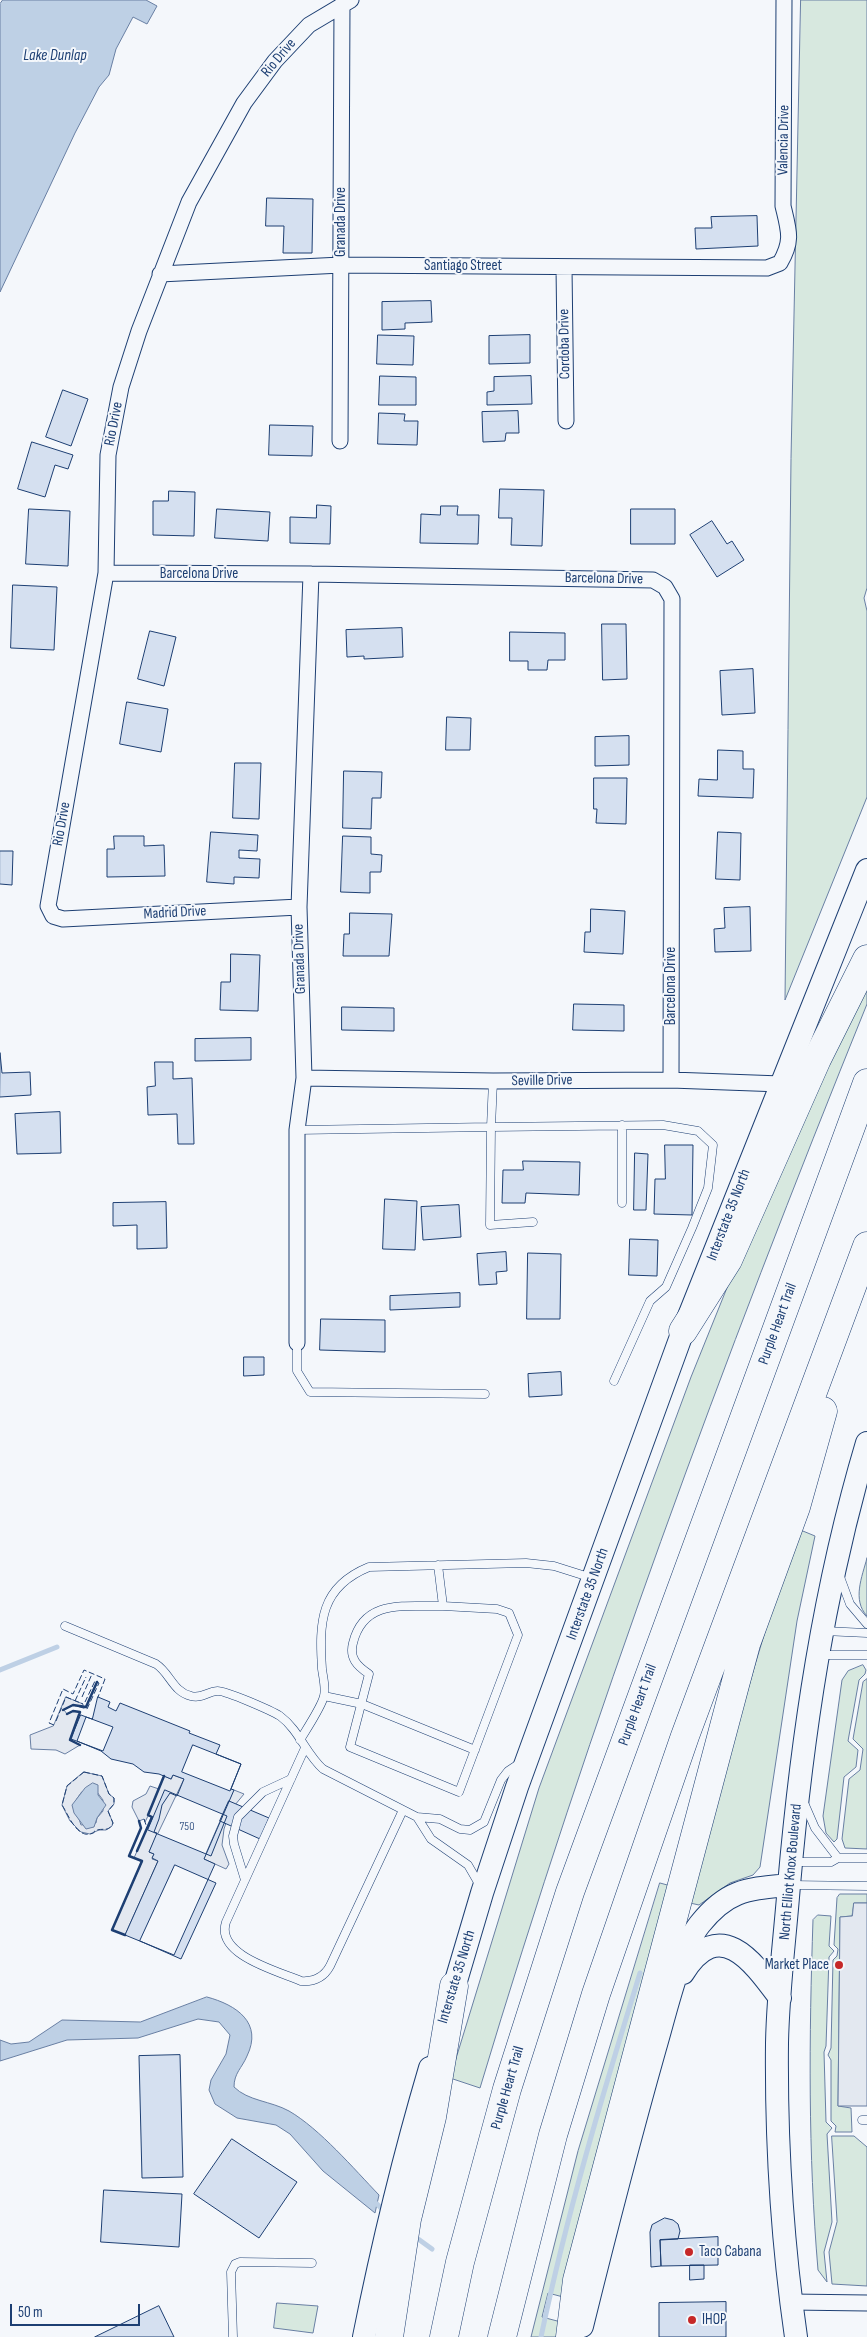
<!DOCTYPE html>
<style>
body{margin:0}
#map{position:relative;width:867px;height:2337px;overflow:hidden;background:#f4f7fb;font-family:"Sofia Sans Condensed",sans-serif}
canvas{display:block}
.scale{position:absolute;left:10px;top:2304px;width:130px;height:22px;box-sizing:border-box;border:2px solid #1d3f73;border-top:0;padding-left:6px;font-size:15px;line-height:18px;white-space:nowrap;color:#1d3f73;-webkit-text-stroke:4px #f4f7fb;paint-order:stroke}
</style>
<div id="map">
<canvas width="867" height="2337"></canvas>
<div class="scale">50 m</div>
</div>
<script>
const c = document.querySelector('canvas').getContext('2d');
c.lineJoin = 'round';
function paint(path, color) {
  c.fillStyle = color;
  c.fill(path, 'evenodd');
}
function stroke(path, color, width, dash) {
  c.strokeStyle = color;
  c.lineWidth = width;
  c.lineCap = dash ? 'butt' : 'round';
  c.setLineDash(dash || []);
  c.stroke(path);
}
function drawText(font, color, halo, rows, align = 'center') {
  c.font = font + ' "Sofia Sans Condensed",sans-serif';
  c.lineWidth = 4;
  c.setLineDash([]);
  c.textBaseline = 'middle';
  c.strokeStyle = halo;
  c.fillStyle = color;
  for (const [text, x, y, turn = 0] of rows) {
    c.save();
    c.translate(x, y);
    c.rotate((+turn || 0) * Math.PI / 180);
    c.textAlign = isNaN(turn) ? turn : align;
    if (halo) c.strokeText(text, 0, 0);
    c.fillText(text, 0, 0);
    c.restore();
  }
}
const green = new Path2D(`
 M801 0H867V588L864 598 867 611V797L785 1000 791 459Z
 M867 982V1004C722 1362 591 1718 480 2088L450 2078 539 1788 691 1377 760 1206Z
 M798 1529 815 1536 797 1621 760 1867 753 1875 730 1883 699 1905 690 1903C723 1777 756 1652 798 1529Z
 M867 1558V1616C852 1600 862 1577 867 1558Z
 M863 1665 866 1670 865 1674 859 1680 848 1741 858 1750 856 1767 844 1777 837 1839 834 1842 826 1833 823 1816 842 1680 848 1671Z
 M867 1679V1849L845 1848 842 1839 849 1779 860 1770 863 1749 853 1739 863 1682Z
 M660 1883 671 1886 567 2298 548 2293 542 2317 561 2322 558 2337H531L578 2151Z
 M840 1894H867V1903H854L852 1916 840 1917 838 2106 851 2108 852 2132H835L836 2126 831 2121V2060L828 2055 831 2048 833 1960 837 1956 838 1949 834 1945 837 1898Z
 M818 1915 831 1916 829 1946 834 1951 829 1957 826 2046 824 2052 826 2122 832 2128 827 2134 832 2222 824 2252 827 2282 818 2270C808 2153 809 2037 813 1920Z
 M832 2136H854L867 2147V2286L832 2284 829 2252 837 2222Z
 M277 2303 318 2306 313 2333 274 2328Z`);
const parking = new Path2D(`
 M66 1697 83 1704V1707L73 1705 64 1710 67 1714 73 1711 80 1712 70 1739 80 1745 65 1754 56 1750 31 1749 30 1735 53 1726Z
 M84 1772 102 1776 109 1794 114 1798V1804L108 1811 113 1823 112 1826 106 1830H99L90 1834 81 1832 70 1821 62 1805 67 1786ZM82 1792H97L103 1800V1811L97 1818 96 1823 81 1825 78 1816 77 1799Z
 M173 1775 184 1779 149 1852 154 1854 152 1859 158 1861 125 1935 112 1930 142 1862 134 1858 152 1817 148 1816 145 1822 144 1819 139 1821 132 1807 133 1801 146 1794 150 1786 159 1789 164 1776 171 1779Z
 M234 1790 244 1794 230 1811 224 1829 222 1845 229 1864 226 1869 204 1859Z
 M854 1903H867V2106H838L840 1917 852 1916Z`);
const water = new Path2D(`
 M3 0H146L157 6 147 24 133 17 116 49 109 75 99 87 75 133 0 292V4Z
 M93 1783 98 1785V1795L106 1805 97 1818 94 1827 86 1829 74 1813 72 1805 85 1788Z
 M207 1997C237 2005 263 2023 247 2056 242 2068 234 2073 234 2087 248 2101 271 2101 289 2111 320 2129 354 2169 379 2195L375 2213 323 2171 290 2134 276 2125 237 2118 215 2104 209 2090 211 2080 226 2054 230 2035 219 2022 198 2019 138 2038 67 2040 0 2061V2040L11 2044 29 2042 62 2020 140 2022Z`);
const stream = new Path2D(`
 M0 1670 57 1647
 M377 2204 384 2211
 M414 2236 432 2249
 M541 2337C567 2213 603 2093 640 1973`);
const building = new Path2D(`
 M267 198 313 199 312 253H283L284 226H266Z
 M757 216 758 246 696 249 695 228H712L711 217Z
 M431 301 432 322 405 323V329L382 330V302Z
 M378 335 414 336 413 365 377 364Z
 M530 335V363L489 364V336Z
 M380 376 416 377V405H379Z
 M531 376 532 404 487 405V392L494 391V377Z
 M63 390 88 399 71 446 46 437Z
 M518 411 519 433H506L505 441 483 442 482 412Z
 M379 413 405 414 404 421H418L417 445 378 444Z
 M270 425 313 426 312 456 269 455Z
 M32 442 73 455 68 469 55 465 45 497 18 489Z
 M500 489 544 490 542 546 511 545 512 518H499Z
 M169 491 195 492 194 536 153 535V501H168Z
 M317 505 331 506 330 544 290 543V517L316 518Z
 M441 506H458L457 515H479L478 544 420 543 421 514 440 515Z
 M29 509 70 511 68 566 26 564Z
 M217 509 270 512 268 541 215 538Z
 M631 509H675V544H631Z
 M712 521 727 544 732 541 744 560 717 577 690 535Z
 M13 585 57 587 54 650 11 648Z
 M602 624H626L627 679 603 680Z
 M402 628 403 657 364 659V656L347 657 346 630Z
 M150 631 176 637 164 686 138 679Z
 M510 632 565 633V660H548L547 670H528V661H510Z
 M753 669 755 713 722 715 720 671Z
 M127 702 168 709 161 752 120 744Z
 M447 717 471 718 470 750H446Z
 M629 736V765L595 766V737Z
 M718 750 743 751V769H754L753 798 698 796 699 779 717 780Z
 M235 763H261L259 819 233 818Z
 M344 771 382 772 381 798H372L371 829 343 828Z
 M594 778H627L626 824 596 823 597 809H594Z
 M211 832 258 835 257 851 239 850V858L260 859 259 878 234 877V884L207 882Z
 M718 832 741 833 740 880 716 879Z
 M114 836H144V846L164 845 165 876 107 877V849H114Z
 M343 836 371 837V854L382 855 381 872H370V893L341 892Z
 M0 851H13L12 885 0 884Z
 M750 907 751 951 715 952 714 929 725 928 724 908Z
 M591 909 625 911 623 954 584 952 585 932H590Z
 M350 913 392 914 389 956H343L344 934H349Z
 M231 954 260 955 258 1011 220 1010 221 982H230Z
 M574 1004 624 1005V1031L573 1030Z
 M342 1007 394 1008V1031L342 1030Z
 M251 1038V1060L195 1061V1039Z
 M0 1053 2 1073 30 1072 31 1095 0 1097Z
 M155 1062H173V1079L192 1078 194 1144H178L177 1114 148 1115 147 1087 155 1086Z
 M60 1112 61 1153 17 1154 15 1114Z
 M665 1145H693L692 1215 654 1214 655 1179H665Z
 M635 1153 648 1154 646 1210H634Z
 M523 1161 580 1162 579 1195 526 1193 525 1203H502L503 1170H523Z
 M385 1199 417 1201 415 1250 383 1249Z
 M166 1202 167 1248 137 1249V1225L113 1226V1203Z
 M459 1205 461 1237 423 1240 421 1207Z
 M630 1239 658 1240 657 1276 629 1275Z
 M506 1252 507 1271 496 1272 497 1284 479 1285 477 1254Z
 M528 1253 561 1254 560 1319H527Z
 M460 1293V1307L390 1310V1296Z
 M321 1319 385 1320V1352L320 1350Z
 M244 1357H264V1375L244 1376Z
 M561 1372 562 1395 529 1397 528 1374Z
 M98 1697 110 1702 108 1707 116 1711 120 1703 190 1731 189 1733 220 1745 216 1754 241 1764 231 1789 234 1790 204 1859 215 1864 174 1955 125 1935 158 1861 152 1858 154 1854 149 1852 157 1833 154 1832 159 1819 162 1805 170 1793 177 1796 184 1779 173 1775 171 1779 159 1774 144 1772 133 1764 111 1759 101 1751 77 1741 86 1717 92 1719Z
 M81 1715 113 1727 103 1751 71 1739Z
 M193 1745 241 1764 230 1791 182 1772Z
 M165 1790 227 1816 211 1856 148 1830Z
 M229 1801 269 1818 260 1839 220 1821Z
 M175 1865 216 1883 181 1959 140 1941Z
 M180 2055 183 2177 142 2178 139 2056Z
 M232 2139 297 2182 259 2238 194 2194Z
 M104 2190 182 2194 179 2247 101 2242Z
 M665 2218 673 2220 678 2224 680 2231 678 2239 660 2240 661 2266 651 2267 650 2232 652 2225Z
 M718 2237V2265L661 2266 660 2240Z
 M690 2265H704V2279L690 2280Z
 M726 2302V2337H659V2303Z
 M159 2306 174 2337H95Z`);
const lane = new Path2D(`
 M493 1081 491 1127 663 1125 698 1131 713 1145 708 1188 692 1228 666 1287 650 1301 614 1381
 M297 1130 491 1127 490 1225 533 1222
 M622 1203V1125
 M297 1343V1371L310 1392 485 1394
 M438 1565 443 1606 497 1609 509 1613 518 1635 459 1792 350 1747 369 1674C357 1666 349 1658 353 1643 364 1598 406 1607 443 1606
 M840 1577 850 1604 867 1624
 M65 1626 156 1664C170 1673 173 1692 191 1696 201 1699 207 1692 217 1691 225 1690 272 1711 280 1716 299 1730 306 1754 323 1769L417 1817 440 1819 460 1829 470 1830 484 1822 501 1780 508 1771 520 1763
 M824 1631 867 1633
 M820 1655H867
 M324 1696 362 1704 475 1750
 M300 1740C306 1730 322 1706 324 1696 326 1688 323 1677 322 1669 319 1622 320 1587 369 1567L526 1563 554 1566 592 1578
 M305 1748 226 1922C215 1955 278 1971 301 1981 314 1982 324 1977 330 1966L403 1810
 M805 1805 815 1828 838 1858
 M417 1817 431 1839 468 1865 479 1884
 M793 1862H831L838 1858H867
 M245 1880 234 1844 233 1836 238 1817 263 1792 291 1779
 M791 1885 867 1886
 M862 2120H867
 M233 2337 231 2272 235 2264 240 2262 312 2263`);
const street = new Path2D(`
 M564 267 566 421
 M160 274 341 265 767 268 780 263C793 241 789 231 783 206L784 0
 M340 441 342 4
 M106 573 311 574 653 580 665 587 672 599 671 1080
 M299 907 63 919 53 916 48 906 106 573 108 455 121 387 139 331 189 202 244 103 275 61 309 25 351 0
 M304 1078 493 1081 671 1080 781 1084
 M297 1343V1130L304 1078 299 907 311 574
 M791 2302 867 2303`);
const secondary = new Path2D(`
 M683 1973C720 1914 754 1963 780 1998
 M450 2001 482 1893 517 1787 683 1331 867 870
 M582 2326C605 2233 629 2140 655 2048 665 2015 679 1950 700 1924 728 1889 748 1889 789 1885
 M364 2337C382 2247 404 2156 430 2068
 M796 2337C782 2240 776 2141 777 2043 778 1990 785 1937 789 1885 802 1736 824 1587 867 1443`);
const highway = new Path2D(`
 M683 1331 728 1260 817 1059 867 959
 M389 2337 407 2219 432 2117 454 1986
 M444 2337 460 2262 507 2089 570 1892 867 1083
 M502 2337 553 2135 596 1994 685 1736 867 1246
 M570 2337 577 2280 735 1685 746 1644 796 1507 823 1411`);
const fence = new Path2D(`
 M82 1697 92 1674
 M75 1701 86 1677
 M63 1710 73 1705 87 1709 99 1683 95 1681 85 1702
 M67 1714 73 1711 80 1712 70 1740 80 1745
 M56 1721 66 1697 83 1704
 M54 1725 49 1723 63 1689 73 1694 84 1670 105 1679 98 1697
 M84 1772 102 1776 109 1794 114 1798V1804L108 1811 113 1823C109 1832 105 1828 97 1830 90 1833 98 1832 90 1834 76 1837 68 1814 62 1805L67 1786Z
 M144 1819 147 1828
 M137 1851 152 1817 148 1815 164 1776
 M125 1935 112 1930 142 1861 129 1856 141 1828 139 1821`);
const wall = new Path2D(`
 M63 1710 73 1705 86 1707 97 1682
 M67 1714 73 1711 80 1712 70 1740 80 1745
 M137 1851 152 1817 148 1815 164 1776
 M125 1935 112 1930 142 1861 129 1856 141 1828 139 1821`);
const markers = [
 [839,1965,5,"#c62828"],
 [689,2252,5,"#c62828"],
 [692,2320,5,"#c62828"]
];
const numberNames = [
 ["750",187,1827]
];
const streetNames = [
 ["Rio Drive",279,58,-50],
 ["Valencia Drive",784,140,-89],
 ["Granada Drive",341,222,-90],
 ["Santiago Street",463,266],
 ["Cordoba Drive",565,344,-91],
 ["Rio Drive",114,424,-79],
 ["Barcelona Drive",199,574],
 ["Barcelona Drive",604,579,1],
 ["Rio Drive",62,824,-80],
 ["Madrid Drive",175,913,-3],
 ["Granada Drive",300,959,-92],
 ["Barcelona Drive",671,986,-90],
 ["Seville Drive",542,1081,-1],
 ["Interstate 35 North",729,1215,-69],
 ["Purple Heart Trail",778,1324,-70],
 ["Interstate 35 North",588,1594,-70],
 ["Purple Heart Trail",638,1705,-70],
 ["North Elliot Knox Boulevard",791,1872,-85],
 ["Interstate 35 North",457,1977,-73],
 ["Purple Heart Trail",508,2088,-74]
];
const poiNames = [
 ["Market Place",829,1965,"right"],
 ["Taco Cabana",699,2252],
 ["IHOP",702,2320]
];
const waterNames = [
 ["Lake Dunlap",55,56]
];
paint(green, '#d7e8df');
stroke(green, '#687fa3', 1);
paint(parking, '#e3e8f0');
stroke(parking, '#687fa3', 1);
paint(water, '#bed0e5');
stroke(water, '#687fa3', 1);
stroke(stream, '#bed0e5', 5);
paint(building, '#d5e0f0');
stroke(building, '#1d3f73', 1);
stroke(lane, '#1d3f73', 9);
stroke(street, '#1d3f73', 17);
stroke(secondary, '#1d3f73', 24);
stroke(highway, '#1d3f73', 29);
stroke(lane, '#f4f7fb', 8);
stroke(street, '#f4f7fb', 15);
stroke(secondary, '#f4f7fb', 22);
stroke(highway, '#f4f7fb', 28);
stroke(fence, '#1d3f73', 1, [6, 2.5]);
stroke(wall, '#1d3f73', 2.5);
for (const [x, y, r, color] of markers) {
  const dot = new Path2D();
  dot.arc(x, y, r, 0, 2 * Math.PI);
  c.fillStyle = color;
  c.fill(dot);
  stroke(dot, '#f4f7fb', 2);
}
drawText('12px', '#4b6792', null, numberNames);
drawText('15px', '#1d3f73', '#f4f7fb', streetNames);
drawText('15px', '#1d3f73', '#f4f7fb', poiNames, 'left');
drawText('italic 16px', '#1d3f73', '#f4f7fb', waterNames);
</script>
